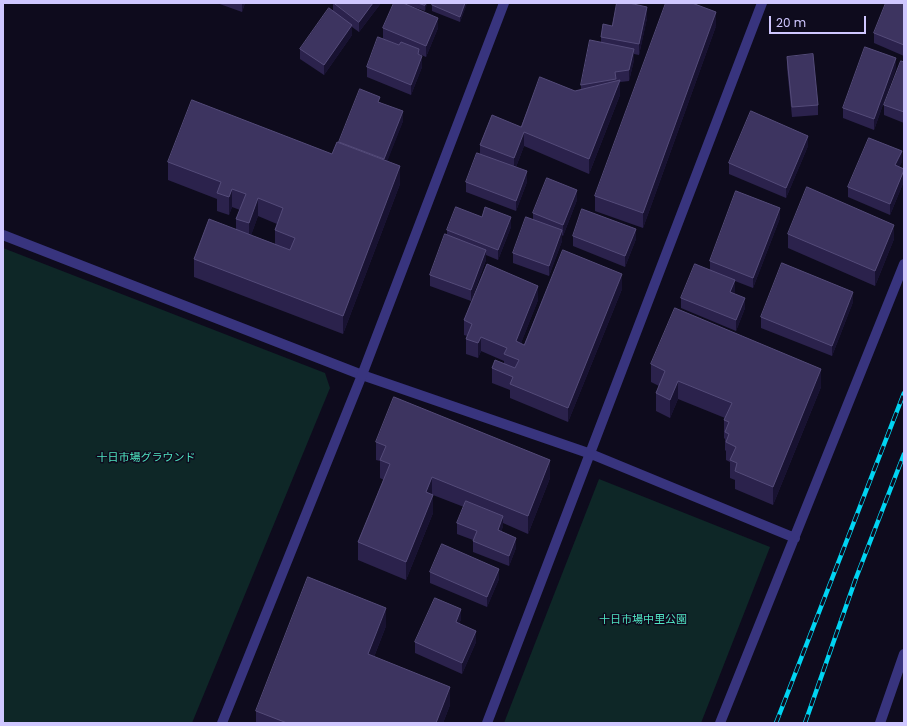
<!DOCTYPE html>
<meta charset="utf-8">
<style>
body{margin:0}
#map{position:relative;width:907px;height:726px;overflow:hidden;background:#0e0b1d;font-family:Poppins,sans-serif}
canvas{display:block}
.frame{position:absolute;inset:0;border:4px solid #cfc7ff;pointer-events:none}
.scale{position:absolute;left:769px;top:16px;width:97px;height:18px;box-sizing:border-box;border:2px solid #cfc7ff;border-top:0;padding-left:5px;font-size:12px;line-height:14px;white-space:nowrap;color:#cfc7ff;-webkit-text-stroke:3px #0e0b1d;paint-order:stroke}
</style>
<div id="map">
<canvas width="907" height="726"></canvas>
<div class="frame"></div>
<div class="scale">20 m</div>
</div>
<script>
const c = document.querySelector('canvas').getContext('2d');
c.lineJoin = 'round';
function paint(path, color) {
  c.fillStyle = color;
  c.fill(path, 'evenodd');
}
function stroke(path, color, width, dash) {
  c.strokeStyle = color;
  c.lineWidth = width;
  c.lineCap = dash ? 'butt' : 'round';
  c.setLineDash(dash || []);
  c.stroke(path);
}
function drawText(font, color, halo, rows, align = 'center') {
  c.font = font + ' Poppins,"Noto Sans JP",sans-serif';
  c.lineWidth = 3;
  c.setLineDash([]);
  c.textBaseline = 'middle';
  c.strokeStyle = halo;
  c.fillStyle = color;
  for (const [text, x, y, turn = 0] of rows) {
    c.save();
    c.translate(x, y);
    c.rotate((+turn || 0) * Math.PI / 180);
    c.textAlign = isNaN(turn) ? turn : align;
    if (halo) c.strokeText(text, 0, 0);
    c.fillText(text, 0, 0);
    c.restore();
  }
}
const green = new Path2D(`
 M3 248 325 373 330 388 192 723H3Z
 M599 479 770 547 701 723H504Z`);
const minor = new Path2D(`
 M3 235 362 375 591 454 795 538
 M487 723 762 3
 M720 723 904 264
 M880 723 904 654`);
const tertiary = new Path2D(`
 M222 723 362 375 504 3`);
const rail = new Path2D(`
 M776 723 904 393
 M805 723 856 578 904 454`);
const wall = new Path2D(`
 M217 3H245L242 12Z
 M333 3H381L359 32 352 27V35L324 75 300 59V49L333 11Z
 M394 3H427L425 11 405 4 438 28 426 57 419 54 422 67 411 95 367 77V67L399 45 383 39V28Z
 M433 3H467L460 22 432 11V5Z
 M904 3V56L874 43V33Z
 M647 18 639 55 634 54V60L629 81 620 82V95L589 174 524 146 516 167 527 182 516 211 466 192V182L480 154V145L521 127 575 91 581 90V85L601 42V37L612 26Z
 M716 26 643 228 595 211V196Z
 M787 57 818 105V115L792 117 787 68Z
 M904 62V123L884 115V105Z
 M896 68 874 130 843 118V108Z
 M380 102 403 121 387 161 400 184 343 334 194 277V259L236 229V219L240 210 232 207 229 215 217 211V199L168 180V162L332 154 339 143ZM258 216 277 224 275 230V244L251 235Z
 M808 146 786 198 729 174V163Z
 M902 162 899 167 904 169V181L890 215 848 197V187Z
 M577 200 563 236 562 235V241L549 276 513 263V253L533 220V213Z
 M482 217 511 227 498 260 486 255V260L471 301 430 286V275L447 235V230Z
 M780 218 753 288 735 281V291L734 293 745 308 736 331 681 308V298L710 270V261Z
 M788 234 894 239 875 286 788 248Z
 M573 236 636 239 625 267 573 246Z
 M622 289 568 422 510 398V390L492 383V368L504 364V361L481 351 478 358 466 354V339L467 336 464 335V320L538 300 521 343 524 345Z
 M853 302 832 356 761 328V317Z
 M651 364 821 387 773 505 735 489V480L730 478V462L726 460V451L725 450V439L724 438V420L725 418 678 399 670 418 656 411V393L659 386 651 382Z
 M376 442 550 478 528 534 503 523V526L501 532 516 548 509 566 473 552V540L457 534V523L464 507 433 495V513L406 580 358 560V542L384 480 380 478V461L376 460Z
 M430 572 499 579 487 607 430 583Z
 M461 619 459 624 476 642 462 674 415 653V642Z
 M386 626 374 657 450 705 443 723H256V711Z`);
const shadedWall = new Path2D(`
 M242 3H245L242 12Z
 M373 3H381L359 32V22Z
 M426 3H427L425 11V5Z
 M465 3H467L460 22V17Z
 M647 7V18L639 55V44Z
 M716 12V26L643 228V213Z
 M438 18V28L426 57V46Z
 M352 25V35L324 75V65Z
 M634 49V60L629 81V70Z
 M422 56V67L411 95V85Z
 M896 58V68L874 130V119Z
 M620 80V95L589 174V159Z
 M403 111V121L384 170V159Z
 M524 132V146L514 172V158Z
 M808 136V146L786 198V188Z
 M902 151V162L895 175V165Z
 M400 166V184L343 334V316Z
 M904 170V181L890 215V204Z
 M527 171V182L516 211V201Z
 M232 189V207L229 215V197Z
 M577 190V200L563 236V225Z
 M258 198V216L249 241V223Z
 M780 208V218L753 288V278Z
 M511 217V227L498 260V250Z
 M894 225V239L875 286V271Z
 M636 229V239L625 267V256Z
 M562 230V241L549 276V266Z
 M486 250V260L471 301V290Z
 M622 274V289L568 422V408Z
 M735 280V291L730 302V292Z
 M538 286V300L516 356V341Z
 M853 292V302L832 356V346Z
 M745 298V308L736 331V320Z
 M481 337V351L478 358V343Z
 M821 369V387L773 505V487Z
 M678 381V399L670 418V400Z
 M550 460V478L528 534V516Z
 M432 477V495L426 492Z
 M433 495V513L406 580V562Z
 M503 516V526L498 541V530Z
 M516 538V548L509 566V556Z
 M499 569V579L487 607V597Z
 M386 608V626L368 672V654Z
 M461 609V619L456 633V622Z
 M476 631V642L462 674V663Z
 M450 687V705L443 723H436Z`);
const building = new Path2D(`
 M334 3H373L359 22Z
 M394 3H403L438 18 426 46 383 28Z
 M418 3H426L425 5Z
 M433 3H465L460 17 432 5Z
 M617 3H629L647 7 639 44 601 37 603 24 612 26Z
 M666 3H692L716 12 643 213 595 196Z
 M886 3H904V45L874 33Z
 M329 8 352 25 324 65 300 49Z
 M378 37 399 45 401 42 419 49 418 54 422 56 411 85 367 67Z
 M590 40 634 49 629 70 615 72 616 79 581 85Z
 M865 47 896 58 874 119 843 108Z
 M813 54 818 105 792 107 787 57Z
 M901 61 904 62V112L884 105Z
 M540 77 575 91 620 80 589 159 524 132 514 158 480 145 492 115 521 127Z
 M360 89 380 97 378 102 403 111 384 159 339 142Z
 M192 100 332 154 337 142 400 166 343 316 194 259 209 219 290 250 295 238 275 230 283 208 258 198 249 223 236 219 246 194 232 189 229 197 217 193 221 182 168 162Z
 M751 111 808 136 786 188 729 163Z
 M869 138 902 151 895 165 904 169V170L890 204 848 187Z
 M477 153 527 171 516 201 466 182Z
 M547 178 577 190 563 225 533 213Z
 M807 187 894 225 875 271 788 234Z
 M736 191 780 208 753 278 710 261Z
 M456 207 482 217 485 207 511 217 498 250 447 230Z
 M582 209 636 229 625 256 573 236Z
 M526 217 562 230 549 266 513 253Z
 M445 234 486 250 471 290 430 275Z
 M563 250 622 274 568 408 510 384 513 377 492 368 495 360 515 368 519 360 504 354 507 348 481 337 478 343 466 339 472 324 464 320 487 264 538 286 516 341 524 345Z
 M782 263 853 292 832 346 761 317Z
 M695 264 735 280 730 292 745 298 736 320 681 298Z
 M675 308 821 369 773 487 735 471 737 463 730 460 736 447 726 442 729 434 725 432 729 422 724 420 732 403 678 381 670 400 656 393 665 371 651 364Z
 M394 397 550 460 528 516 432 477 426 492 433 495 406 562 358 542 390 464 380 460 386 446 376 442Z
 M466 501 503 516 498 530 516 538 509 556 473 541 477 531 457 523Z
 M442 544 499 569 487 597 430 572Z
 M308 577 386 608 368 654 450 687 436 723H287L256 711Z
 M435 598 461 609 456 622 476 631 462 663 415 642Z`);
const parkNames = [
 ["十日市場グラウンド",146,458],
 ["十日市場中里公園",643,620]
];
paint(green, '#0e2727');
stroke(minor, '#38347e', 10);
stroke(tertiary, '#38347e', 10);
stroke(rail, '#00d4f2', 4.5);
stroke(rail, '#0e0b1d', 3, [9]);
paint(wall, '#2b224c');
paint(shadedWall, '#181231');
paint(building, '#3d3460');
stroke(building, '#544b79', 1);
drawText('11px', '#4fe3c1', '#0e0b1d', parkNames);
</script>
